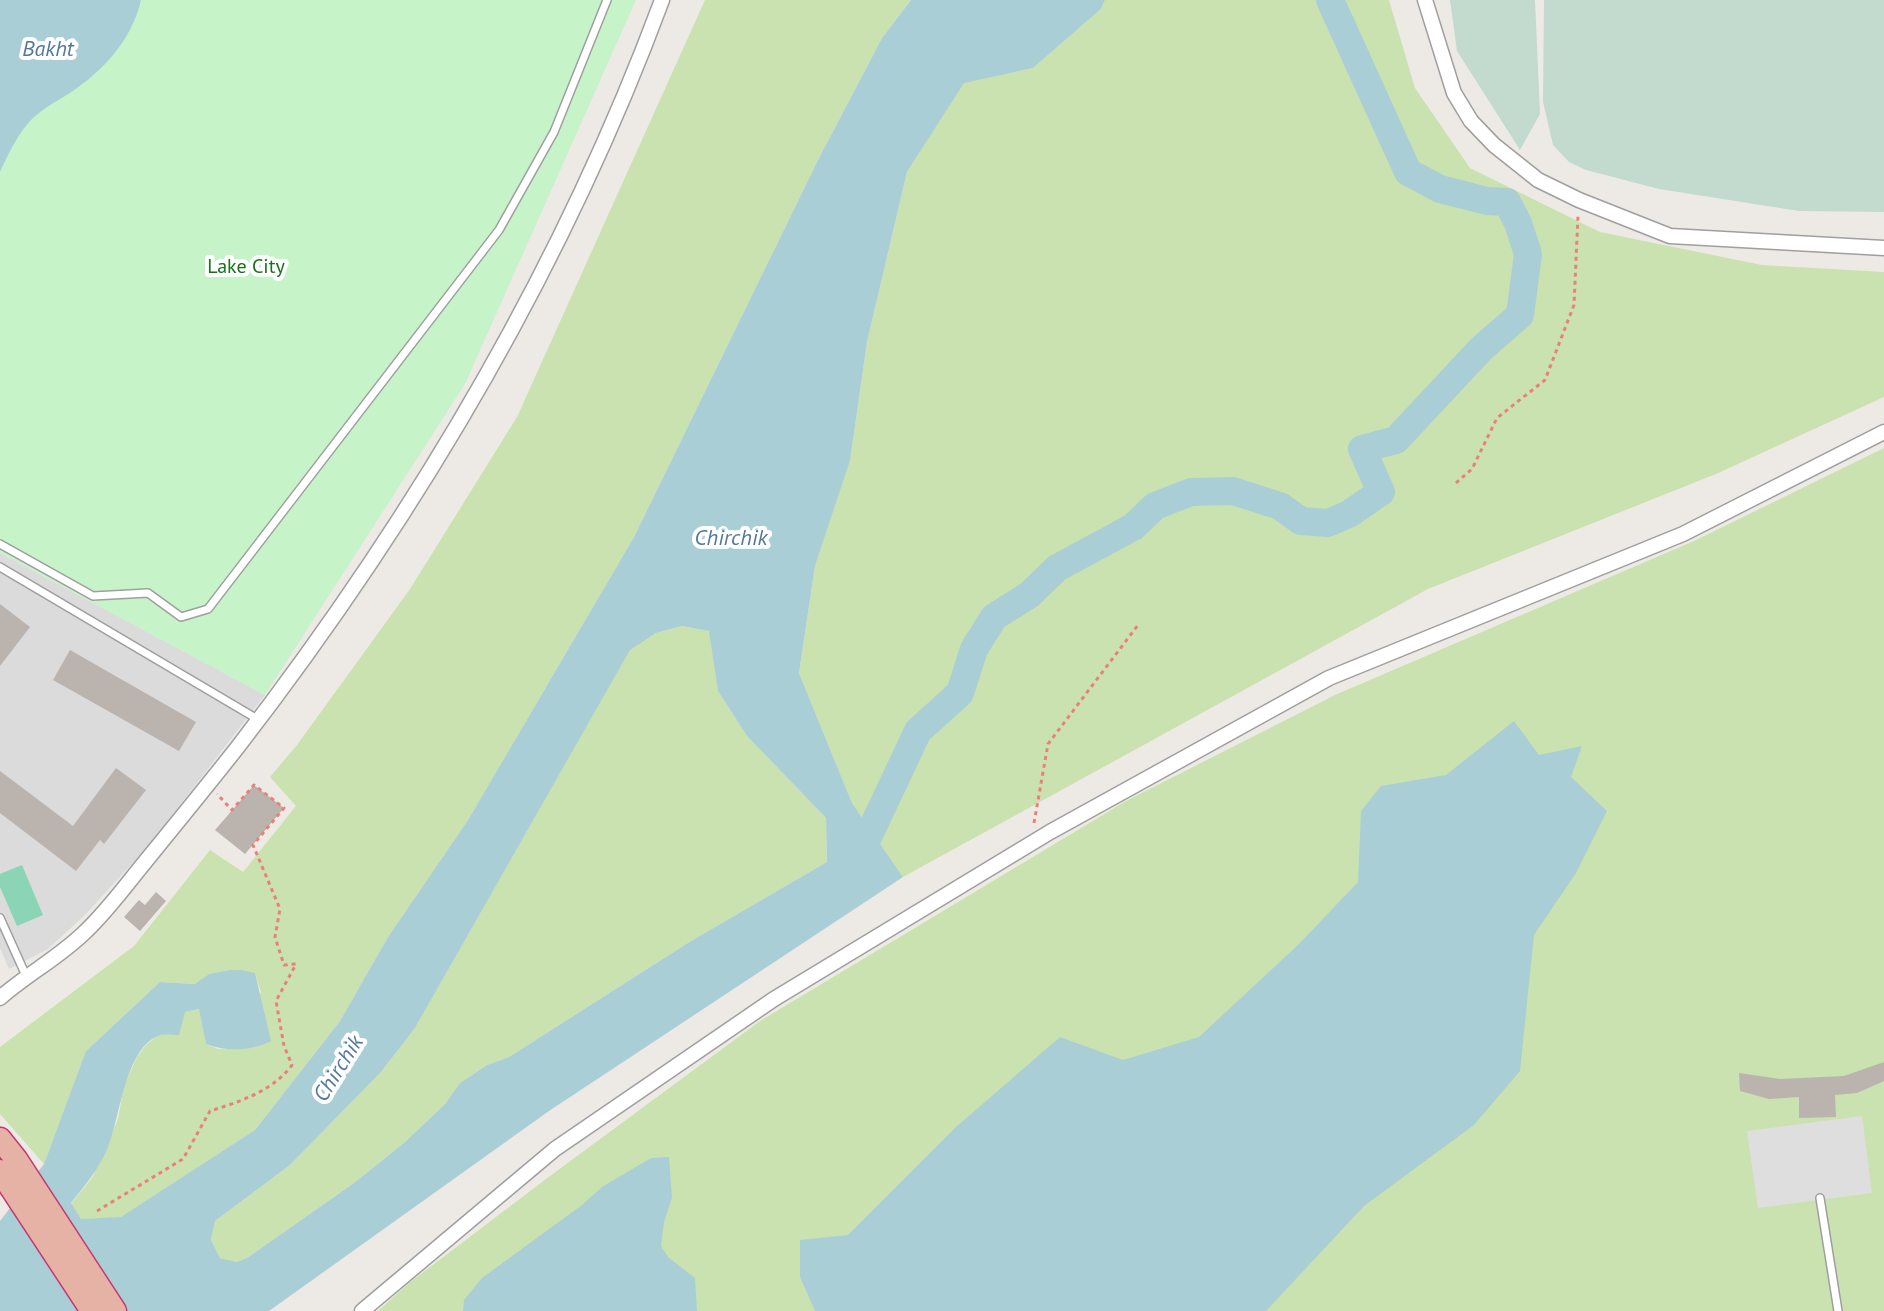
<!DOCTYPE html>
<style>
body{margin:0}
canvas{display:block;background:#edeae5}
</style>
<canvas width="1884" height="1311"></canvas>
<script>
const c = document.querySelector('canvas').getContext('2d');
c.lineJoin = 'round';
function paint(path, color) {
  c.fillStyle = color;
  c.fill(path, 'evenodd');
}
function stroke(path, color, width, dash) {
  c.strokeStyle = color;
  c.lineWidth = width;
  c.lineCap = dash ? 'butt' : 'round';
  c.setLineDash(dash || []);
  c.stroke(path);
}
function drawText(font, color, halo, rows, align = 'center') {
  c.font = font + ' "PT Sans",sans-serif';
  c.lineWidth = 8;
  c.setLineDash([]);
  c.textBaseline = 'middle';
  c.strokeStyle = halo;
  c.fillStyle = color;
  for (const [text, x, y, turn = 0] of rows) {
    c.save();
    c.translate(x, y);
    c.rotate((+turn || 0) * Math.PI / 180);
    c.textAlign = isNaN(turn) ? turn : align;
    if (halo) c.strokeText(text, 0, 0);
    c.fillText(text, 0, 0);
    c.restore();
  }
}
const residential = new Path2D(`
 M0 553 265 695 149 845 86 914 48 949 9 969 0 948Z`);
const grass = new Path2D(`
 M705 0H911L882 38 818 160 634 537 468 820 388 937 340 1021 255 1130 121 1218 81 1219 71 1204 92 1178 118 1119 124 1086 137 1057 146 1045 185 1012 200 1009 206 1044 218 1049 241 1048 261 992 255 974 242 970H229L209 974 196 984 160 982 87 1050 44 1164 0 1114V1047L134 946 210 850 243 872 296 806 270 777 297 745 410 589 517 417Z
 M1105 0H1389L1415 88 1470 168 1600 232 1762 265 1884 272V397L1716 474 1428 589 903 877 852 803 799 673 815 566 850 461 867 342 907 172 964 82 1033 68 1101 9Z
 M1884 448V1311H378L409 1283 550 1176 760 1021 1126 801 1335 695 1694 541Z
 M682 626 710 631 718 691 747 736 826 818 827 862 691 941 509 1057 487 1065 460 1083 445 1104 405 1142 354 1183 247 1258 237 1262 220 1258 211 1240 215 1221 290 1165 381 1072 415 1028 630 649 656 633Z`);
const wetland = new Path2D(`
 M1450 0H1535L1540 114 1520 150 1457 51Z
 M1544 0H1884V212L1799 211 1659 189 1586 170 1569 162 1553 145 1543 102Z`);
const park = new Path2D(`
 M141 0H636L465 384 265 695 0 553V172C9 153 18 133 33 118 44 108 57 101 70 93 104 70 130 40 141 0Z`);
const pitch = new Path2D(`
 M22 865 43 915 17 926 0 887V874Z`);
const parking = new Path2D(`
 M1862 1116 1872 1193 1758 1208 1747 1131Z`);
const water = new Path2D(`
 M0 0H141C132 40 103 71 70 93 57 101 44 108 33 118 18 133 9 153 0 172Z
 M911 0H1105L1101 9 1033 68 964 83 907 172 867 342 850 461 815 566 799 673 852 803 903 877 549 1111 269 1311H0V1221L44 1164 86 1051 160 982 195 984 209 974 229 970H242L255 973 271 1041C252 1051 226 1052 206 1044L199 1009 185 1012 179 1035C173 1035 165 1034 160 1035 123 1049 121 1120 106 1152 97 1171 84 1187 71 1203L81 1219 121 1217 255 1130 340 1021 388 937 468 820 634 537 818 160 882 38ZM682 626 709 631 718 691 747 736 826 818 827 862 691 941 509 1057 487 1065 460 1083 445 1104 405 1142 354 1183 247 1258 237 1262 220 1258 211 1240 215 1221 290 1165 381 1072 415 1028 630 650 656 633Z
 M1514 721 1539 755 1582 746 1571 777 1607 811 1576 873 1534 935 1520 1071 1474 1125 1364 1206 1266 1311H815L800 1277V1240L848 1235 956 1127 1060 1037 1123 1060 1199 1037 1299 944 1358 882 1361 811 1381 786 1446 775Z
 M669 1157 672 1198 664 1222 661 1246 668 1257 695 1278 697 1311H463L464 1300 482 1278 582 1205 602 1187 651 1158Z`);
const river = new Path2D(`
 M851 861 868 837 918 731 960 693 974 649 994 617 1029 595 1057 568 1133 527 1155 506 1191 492 1233 491 1280 506 1301 521 1328 523 1349 514 1381 492 1362 449 1396 440 1481 349 1520 315 1528 254 1518 223 1507 202 1487 201 1440 189 1408 172 1330 0`);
const building = new Path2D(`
 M0 604 30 627 0 666Z
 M70 650 196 722 179 751 53 680Z
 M116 768 146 790 104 844 100 840 76 871 0 813V771L73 826Z
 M254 785 284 808 245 854 215 830Z
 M156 892 166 901 140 931 124 917 139 900 145 905Z
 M1884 1062V1081L1857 1093 1835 1095 1836 1117 1799 1118V1097L1769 1099 1740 1091 1739 1073 1780 1079 1844 1076Z`);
const path = new Path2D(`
 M1456 483 1472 469 1497 418 1545 380 1574 305 1578 216
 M1034 823 1048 744 1138 625
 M97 1211 183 1159 210 1111C239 1102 273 1091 292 1065L284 1046 276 1001 296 964 284 965 275 937 280 909 253 845 284 808 254 785 232 810 217 794`);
const service = new Path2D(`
 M0 544 93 596 148 593 181 617 208 609 499 230 554 132 607 0
 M0 567 259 720
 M0 918 27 978
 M1820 1198 1838 1311`);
const minor = new Path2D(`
 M1425 0 1454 93 1471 121 1494 145 1538 180 1579 200 1670 236 1884 248
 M0 998C27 974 60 957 86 931 108 910 126 885 145 862 176 824 207 786 237 748 413 520 562 270 662 0
 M362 1311 555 1149 774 999 1050 832 1329 678 1683 534 1884 432`);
const trunk = new Path2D(`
 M0 1139 16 1159 115 1311
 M0 1171 92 1311`);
const parkNames = [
 ["Lake City",246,267]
];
const waterNames = [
 ["Bakht",48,50],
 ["Chirchik",731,539],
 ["Chirchik",339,1069,-58]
];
paint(residential, '#dbdbdb');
paint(grass, '#cae2b0');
paint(wetland, '#c3dacf');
paint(park, '#c6f3c8');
paint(pitch, '#8bd4b5');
paint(parking, '#dedede');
paint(water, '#aaced6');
stroke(river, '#aaced6', 28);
paint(building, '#bab3ae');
stroke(service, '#9f9f9f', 10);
stroke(minor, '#9f9f9f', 17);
stroke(trunk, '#c5386e', 25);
stroke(path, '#ea8179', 3, [4, 4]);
stroke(service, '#fff', 7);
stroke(minor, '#fff', 14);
stroke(trunk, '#e6b2a6', 22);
drawText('20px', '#186f1c', '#fff', parkNames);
drawText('italic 22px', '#52799b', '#fff', waterNames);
</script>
